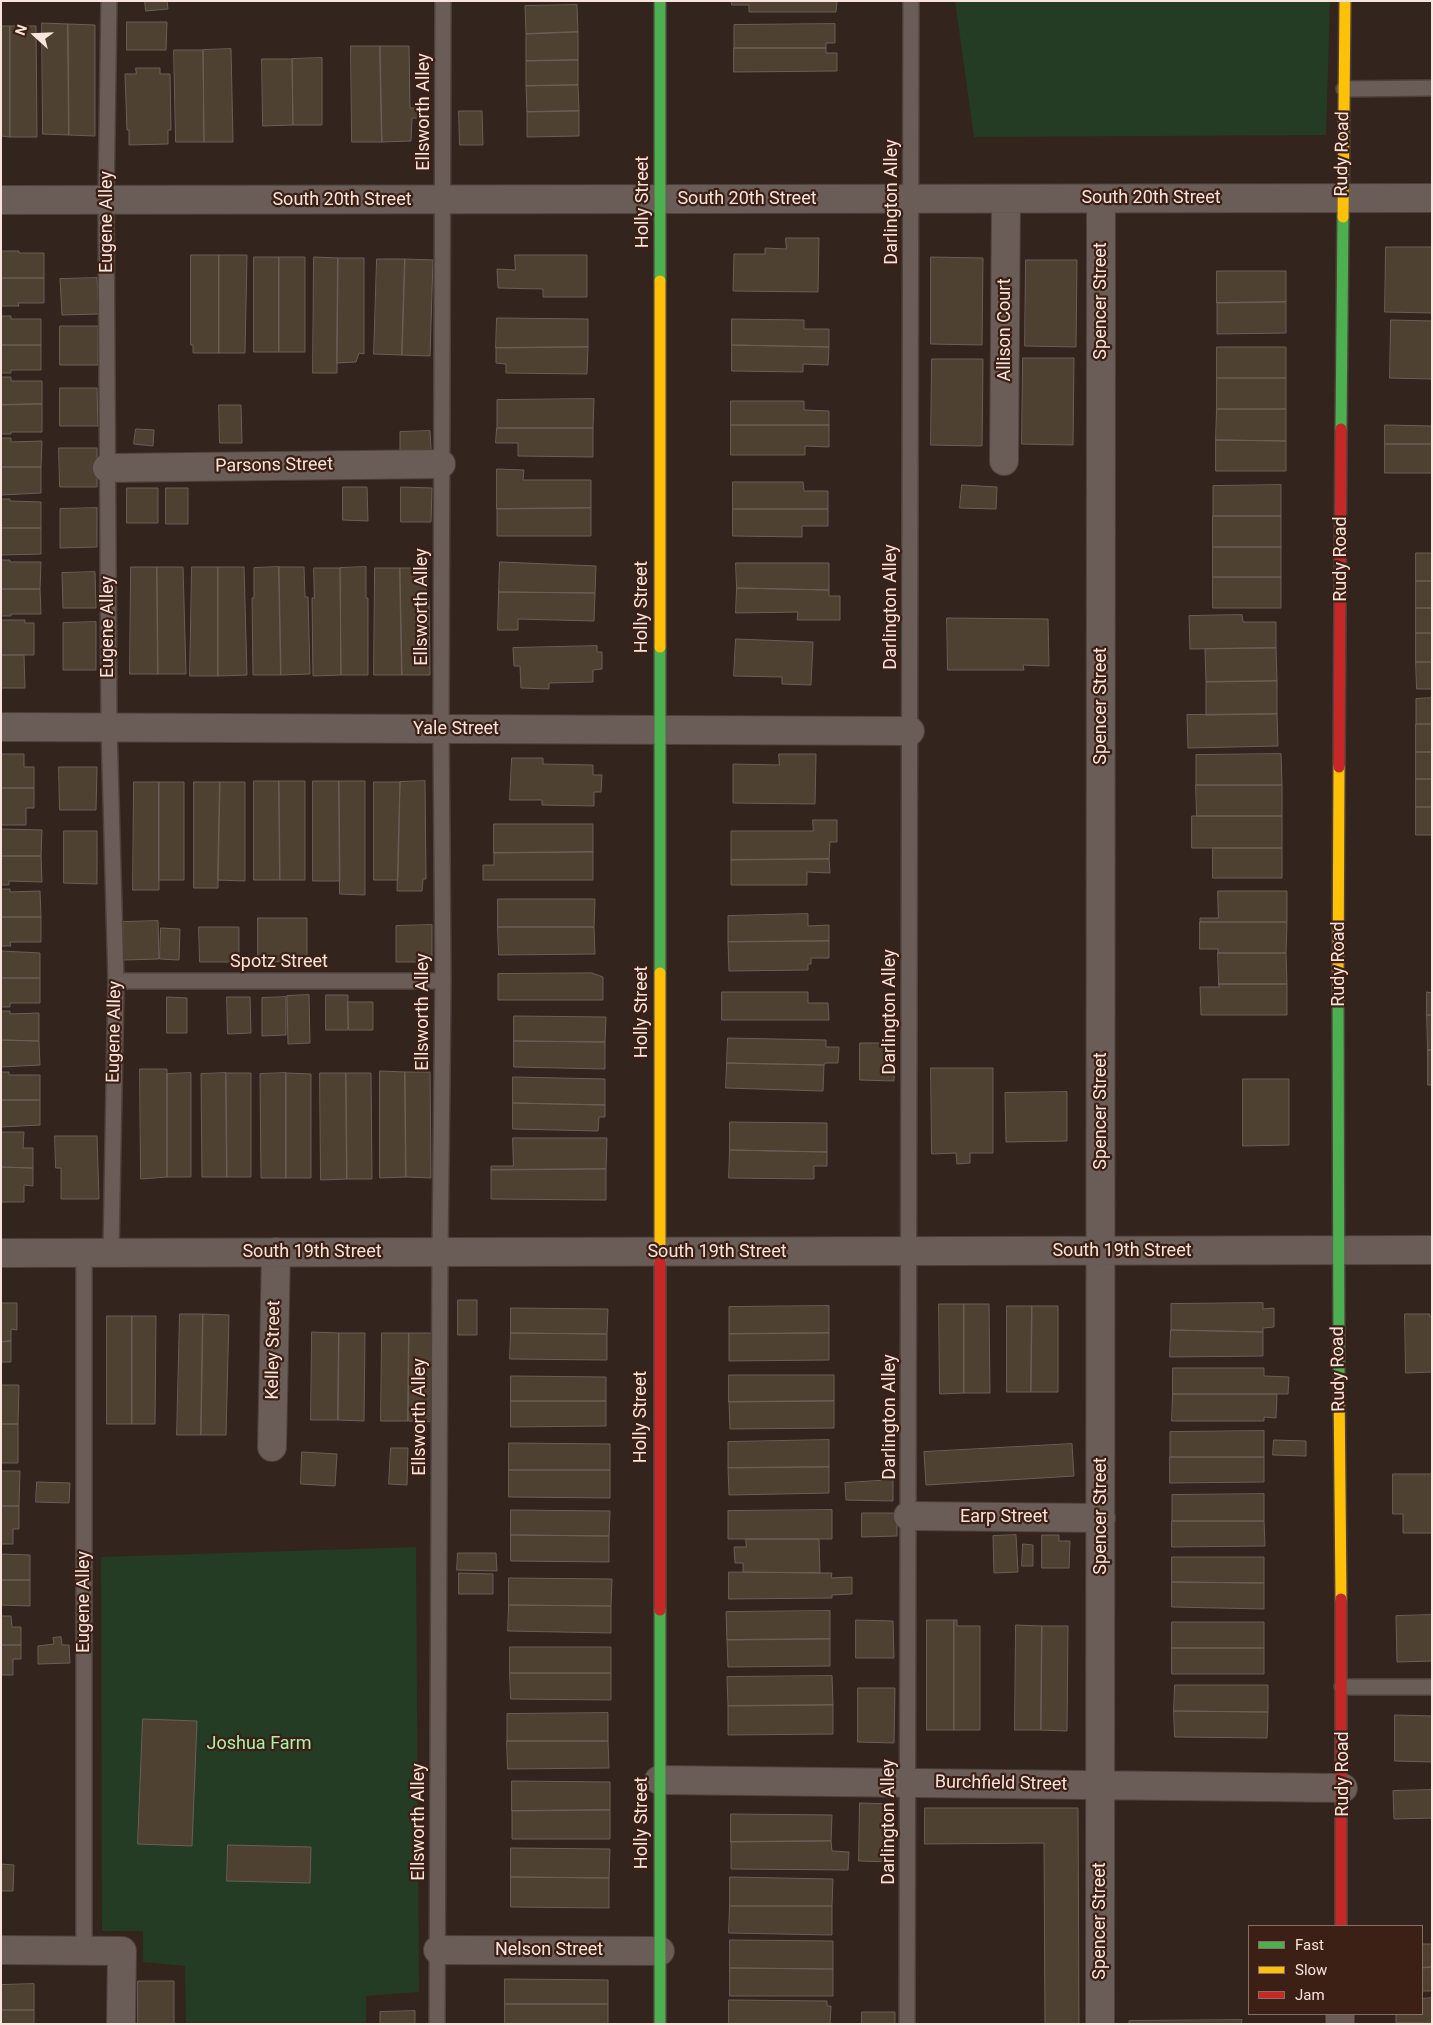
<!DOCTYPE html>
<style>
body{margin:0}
#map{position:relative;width:1433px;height:2025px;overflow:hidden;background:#33241e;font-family:Roboto,sans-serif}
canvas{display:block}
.frame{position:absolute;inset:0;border:2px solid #f8e4dd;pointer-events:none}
.legend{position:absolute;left:1248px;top:1925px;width:175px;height:90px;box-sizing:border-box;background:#3c2015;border:1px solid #876e65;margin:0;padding:6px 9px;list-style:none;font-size:15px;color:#f8e4dd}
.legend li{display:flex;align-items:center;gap:10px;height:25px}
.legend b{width:25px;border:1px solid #876e65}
.north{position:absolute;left:10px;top:10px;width:50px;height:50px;-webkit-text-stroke:4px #3c2015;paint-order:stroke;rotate:290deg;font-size:14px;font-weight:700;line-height:20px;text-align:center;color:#f8e4dd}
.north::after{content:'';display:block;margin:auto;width:18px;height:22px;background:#f8e4dd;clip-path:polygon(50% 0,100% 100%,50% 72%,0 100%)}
</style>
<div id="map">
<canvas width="1433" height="2025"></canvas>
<div class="frame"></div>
<ul class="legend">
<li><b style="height:6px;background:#4caf50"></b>Fast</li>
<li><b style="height:6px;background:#ffc107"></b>Slow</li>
<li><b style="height:6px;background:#c62828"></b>Jam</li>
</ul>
<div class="north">N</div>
</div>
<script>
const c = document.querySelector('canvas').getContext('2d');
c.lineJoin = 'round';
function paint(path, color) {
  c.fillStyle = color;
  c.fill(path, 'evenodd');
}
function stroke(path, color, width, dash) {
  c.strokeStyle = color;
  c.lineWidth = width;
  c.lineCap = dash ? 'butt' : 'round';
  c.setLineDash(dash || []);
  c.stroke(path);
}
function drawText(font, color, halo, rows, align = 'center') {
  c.font = font + ' Roboto,sans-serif';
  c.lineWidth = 4.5;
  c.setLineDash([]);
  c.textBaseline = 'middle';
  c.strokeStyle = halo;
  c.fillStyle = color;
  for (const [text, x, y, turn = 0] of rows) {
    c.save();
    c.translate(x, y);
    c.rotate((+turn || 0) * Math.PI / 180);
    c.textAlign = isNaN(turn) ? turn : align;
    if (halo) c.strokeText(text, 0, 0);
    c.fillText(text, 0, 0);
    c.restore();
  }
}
const green = new Path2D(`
 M955 1H1330L1326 135 974 137Z
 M416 1547 419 1992 366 1996V2024H186L185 1966 143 1962V1931H102L101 1557Z`);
const building = new Path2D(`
 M145 1H167L168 9 146 11Z
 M732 1H837L836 12H749V5H732Z
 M577 5 578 32 526 34 525 6Z
 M127 22H167L166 50H127Z
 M42 23 68 24 69 135 43 134Z
 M68 24 95 25V136L69 135Z
 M835 24V43H826V48H734V25Z
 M1 26H10V137L1 136Z
 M10 26H36L37 137H10Z
 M578 32V60L526 61V34Z
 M351 46H380L382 142H352Z
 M380 46H409L410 108H419V118H412L411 141 382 142Z
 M734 48H826V53H837V71L734 72Z
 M231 49 233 142H204L203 50Z
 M174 50H203L204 142H176Z
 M322 58V125H293L292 59Z
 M262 59H292L293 125 263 126Z
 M578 60V85L526 86V61Z
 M136 68H160V74H170L171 130H168V144L129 145V130H127L125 74H136Z
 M578 85 579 111 527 112 526 86Z
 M459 111H482L483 145H460Z
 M579 111V136L527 137V112Z
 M786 238H819L818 292 733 291 734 254H765V248L786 249Z
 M1386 247H1432V313L1385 312Z
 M1 251H19V253H44V278H1Z
 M191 255H219V353H193V345H191Z
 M219 255H247L245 353H219Z
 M515 255H587V297H543V289L498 288 497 269 515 270Z
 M254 257H279V352H254Z
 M279 257H305V352H279Z
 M314 257 338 258 337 373H313Z
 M931 257 983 258 982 345 931 344Z
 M338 258H364V354L359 353 356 362 337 363Z
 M377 259H405L402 355 374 354Z
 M405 259 433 260 430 356 402 355Z
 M1026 260H1077L1076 347 1025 346Z
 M1217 271H1286V302L1217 303Z
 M1 278H44V303H18L19 306H1Z
 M97 278 99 314 62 315 60 279Z
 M1286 302V333L1217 334V303Z
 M1 316H11V319H41V345H1Z
 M497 318 588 319V347L496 348Z
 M732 319 804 320V329H829V347L732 345Z
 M1391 320 1432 321V379L1390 378Z
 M60 326H98V365H60Z
 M1 345H41V370H11V373H1Z
 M732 345 829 347 828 365 803 364V372L732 371Z
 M588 347 587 374 506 373V364L496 363V348Z
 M1217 347H1286V378H1217Z
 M1023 358H1074L1073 445 1022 444Z
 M932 359H983L982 446 931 445Z
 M1 377H11V381H42V404L1 405Z
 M1217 378H1286V409H1217Z
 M60 388H97L98 426H60Z
 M594 399 593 428H497V400Z
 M731 401H804V410L829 411V425H731Z
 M42 404V432H11V434H1V405Z
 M219 405H241L242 443H220Z
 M1217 409H1286V441L1216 440Z
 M731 425H829V447L805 446V455H731Z
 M1385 425 1432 426V444H1385Z
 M497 428H593V457L518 456V443H496Z
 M136 429 154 430 153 446 134 444Z
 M430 431 431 450H400V432Z
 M1 438H11V442L42 441 41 467H1Z
 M1216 440 1286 441V471H1216Z
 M1385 444H1432V473H1385Z
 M59 448H97V487H60Z
 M1 467H41V493L1 495Z
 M497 469 524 470 523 480H591V508L497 509Z
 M733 482H803L804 491H828V509H733Z
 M962 485 997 487 996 509 960 508Z
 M1281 485V516H1213V486Z
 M343 487H367L368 521 343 520Z
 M401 487 432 488 431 522H401Z
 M127 488H158V523H127Z
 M166 488H188V524H166Z
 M1 499H10V501L41 502V528H1Z
 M97 508V547L60 548V509Z
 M591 508V536H497V509Z
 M733 509H828V526H802V537L733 536Z
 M1213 516H1281V547H1213Z
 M1 528H41V554L1 555Z
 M1213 547H1281V577H1213Z
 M1416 553H1432V581H1416Z
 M1 560H10V562H41L40 589H1Z
 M500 562 596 566 595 593 499 592Z
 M736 563H829V590L737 588Z
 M131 567H157L158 674H130Z
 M157 567H183L186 674H158Z
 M192 567H218V676H190Z
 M218 567H244L247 675 218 676Z
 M279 567H304L305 597H308L310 674 281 675Z
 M279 567 281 675H253L252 598H254V568Z
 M366 567V598H368V675H341L340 568Z
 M314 568H340L341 675 313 676 312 598H314Z
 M375 568H400L402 675H374Z
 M400 568H426V599L429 598 430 675H402Z
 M95 572 96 608H63L62 573Z
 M1213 577H1281V608H1213Z
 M1416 581H1432V608H1416Z
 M737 588 829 590V596H840V620H797L798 612 736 613Z
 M1 589H40L41 614H11V616H1Z
 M499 592 595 593 594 621 518 619V630H498Z
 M1416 608H1432V633H1416Z
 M1242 615 1243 622H1276V648L1190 649 1189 616Z
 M947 618 1048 619 1049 666 1023 665 1024 670H948Z
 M1 620H25V623H34V655H1Z
 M96 622V670H63V623Z
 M1416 633H1432V662H1416Z
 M736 639 813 642 811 685 782 684V677L734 676Z
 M597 646V652H602V669L593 670V682L549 683V689L521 688 520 666H514L513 648Z
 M1276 648 1277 681 1206 682 1205 649Z
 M1 655H24L25 688H1Z
 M1416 662H1432V689H1417Z
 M1277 681V714L1206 715V682Z
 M1432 698V724H1416V699Z
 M1277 714 1278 746 1188 748 1187 715Z
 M1416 724H1432V752H1416Z
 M1416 752H1432V779H1416Z
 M1 754H24V767H34V788H1Z
 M779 754H816L815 804 733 803V764L779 765Z
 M1281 754 1282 785H1196V755Z
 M512 758H543V764L593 765V775H602L601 792H594V806L542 805V800H510Z
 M59 767H97L96 810H60Z
 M1416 779H1432V807H1416Z
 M254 781H279L280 880H254Z
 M279 781H305V880H280Z
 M313 781H339L340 881H313Z
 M339 781H365V895L340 894Z
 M425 781 426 879H423L422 891H397L400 782Z
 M134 782H159V890H133Z
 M159 782H184V880H159Z
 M194 782H220L218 888H194Z
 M220 782H245V881L218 880Z
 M374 782H400L398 880H374Z
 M1196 785H1282V816H1197Z
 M1 788H34V808H26V825H1Z
 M1416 807H1432V835H1416Z
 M1192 816H1282V848H1192Z
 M813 820H837V842H830L829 859 731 860V831H813Z
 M494 824H593V852L494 853Z
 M1 829 42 830 41 856H1Z
 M64 831H97V884L64 883Z
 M1213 848H1282V878H1213Z
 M593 852V880H483V865H494V853Z
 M1 856H41L42 882 9 881V885H1Z
 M829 859 830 873 807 872V885H731V860Z
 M1 889H10V892L40 891 41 917H1Z
 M1218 891H1287V922H1200V918H1218Z
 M498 899H595L594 927H498Z
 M808 914V926L829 925V941L728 942V916Z
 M1 917H41V942H10L11 946H1Z
 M258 918H307V961L258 962Z
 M158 921 159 959 123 960V922Z
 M1200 922H1287L1286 953H1218V949H1200Z
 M432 925V962H396V926Z
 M199 927H239V962H200Z
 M498 927H594L595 954 499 955Z
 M161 928 180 929 179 960 160 959Z
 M829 941V958H811V964H808V970L729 971 728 942Z
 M1 951 40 953V978H1Z
 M1218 953H1286L1287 984H1219Z
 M592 973 603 977V1000H498V974Z
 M1 978H40V1003H10V1007H1Z
 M1219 984H1287V1015H1201L1200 987H1219Z
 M722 992H808V1003H828L829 1020H722Z
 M1427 992 1432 993V1015H1427Z
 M309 995 310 1043 288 1044 287 996Z
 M326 995H348V1030H326Z
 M167 997 187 998V1033H167Z
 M227 997H250L251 1033 228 1034Z
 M286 997V1035L262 1036V998Z
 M348 1002H373V1030H349Z
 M1 1011H10V1014L39 1013V1041L1 1040Z
 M1427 1015H1432V1050H1428Z
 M514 1016 606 1017 605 1042 514 1041Z
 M728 1038 826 1040V1047H839L838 1063H825L824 1065 727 1063Z
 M1 1040 39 1041 40 1065 1 1067Z
 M514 1041 605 1042V1069L514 1067Z
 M860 1043H895L894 1081 860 1080Z
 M1428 1050H1432V1085H1428Z
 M727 1063 824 1065 823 1091 726 1088Z
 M931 1068H993V1153H970V1163L957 1164 956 1153 932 1154Z
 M140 1069H167V1177L141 1179Z
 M380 1071 405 1072 406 1177 380 1178Z
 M1 1072H9V1075H40V1100H1Z
 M405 1072H430L431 1178 406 1177Z
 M191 1073V1177H167V1074Z
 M226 1073H251V1177H227Z
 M226 1073 227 1177H202L201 1074Z
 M286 1073V1178H261L260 1074Z
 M286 1073 311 1074V1178H286Z
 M320 1073H346L347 1179 321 1180Z
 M346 1073H371L372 1179H347Z
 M513 1077 605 1079V1105L513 1103Z
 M1243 1079H1289V1145L1243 1146Z
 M1067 1092V1141L1006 1142 1005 1093Z
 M1 1100H40V1125L1 1127Z
 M513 1103 605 1105V1117H599L598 1131 513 1129Z
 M730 1122 827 1123V1152L730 1150Z
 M1 1132H24L23 1148H33V1168L1 1167Z
 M55 1136H97L99 1199H61V1168H56Z
 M513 1138H607L606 1169 491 1170V1166H513Z
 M730 1150 827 1152V1166H814V1179L729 1178Z
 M1 1167 33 1168V1186L24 1185V1202H1Z
 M606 1169V1200L491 1199V1170Z
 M458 1300H477V1335H458Z
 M1 1303H17V1330L11 1329V1341L1 1342Z
 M1263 1303V1309L1274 1308V1327L1263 1328V1332L1171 1330V1304Z
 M939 1304H964V1393L940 1394Z
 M964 1304H989L990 1393H964Z
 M829 1306V1333L729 1334V1307Z
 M1007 1306H1032L1031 1392H1007Z
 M1032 1306H1058V1392H1031Z
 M511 1308 608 1309 607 1334 511 1333Z
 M180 1314H203L201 1435H177Z
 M203 1314 229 1315 226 1435H201Z
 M1405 1314H1430V1317H1432V1372L1406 1373Z
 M107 1316H132V1424H107Z
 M132 1316H156L155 1424H132Z
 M1171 1330 1263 1332V1356L1170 1357Z
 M312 1332 339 1333 338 1420H311Z
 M339 1333H365L364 1421 338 1420Z
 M382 1333H409L408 1421H381Z
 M409 1333H436L435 1422 408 1421Z
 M511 1333 607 1334V1360L510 1359Z
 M829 1333V1360L729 1361V1334Z
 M11 1341V1362H1V1342Z
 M1173 1368H1264V1376L1289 1377 1288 1394H1173Z
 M729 1375H834V1401L729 1402Z
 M511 1376 606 1377V1401H511Z
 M1 1385H19L18 1424H1Z
 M1173 1394H1277L1276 1418 1264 1417V1421H1172Z
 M511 1401H606V1426L511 1427Z
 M834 1401V1428L730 1429 729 1402Z
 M1 1424H18V1463H1Z
 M1264 1431V1457H1170V1432Z
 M829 1440V1467L728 1468V1442Z
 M1274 1440 1306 1441V1456L1273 1455Z
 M509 1443 610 1444V1470H509Z
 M1072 1444 1074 1476 926 1485 924 1452Z
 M391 1448H408L407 1485 389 1484Z
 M302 1452 337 1454 335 1486 301 1484Z
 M1170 1457H1264V1482L1170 1483Z
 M829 1467V1493L729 1495 728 1468Z
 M509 1470H610V1498L509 1497Z
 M1 1471H20L19 1506H1Z
 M1393 1474H1432V1533H1403V1514H1393Z
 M893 1480V1501L846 1500 845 1483Z
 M37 1482 70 1483 69 1503 36 1502Z
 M1264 1494V1521H1172V1495Z
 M1 1506H19V1529H13V1544H1Z
 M511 1510 610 1511 609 1536 511 1535Z
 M832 1510V1539H728V1511Z
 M862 1513H897V1536L862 1537Z
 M1172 1521H1264L1265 1546 1172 1547Z
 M511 1535 609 1536V1562L511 1561Z
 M1016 1535 1018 1572 994 1573 993 1536Z
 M1042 1535H1059V1541H1070L1069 1568H1042Z
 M746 1539H819L820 1573 743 1572V1563H735L734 1547H746Z
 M1023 1544 1033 1545V1566H1022Z
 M458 1553H496L497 1571 457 1570Z
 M1 1554 30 1555V1580H1Z
 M1172 1557H1264V1583L1172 1582Z
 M729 1572 832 1573 831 1578 852 1577V1594L832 1595V1598L729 1599Z
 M459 1573 493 1574V1594H459Z
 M509 1578 612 1579 611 1606 509 1605Z
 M1 1580H30V1606L1 1605Z
 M1172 1582 1264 1583V1609L1172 1607Z
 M509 1605 611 1606V1633L508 1631Z
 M830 1611V1639L727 1640 726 1612Z
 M1432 1615V1661L1397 1662 1396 1616Z
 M1 1616H11L12 1627H21V1645H1Z
 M856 1620 893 1621 894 1658H856Z
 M927 1620H954V1730H927Z
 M954 1620H957V1626H980V1730H954Z
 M1172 1622H1264V1648H1172Z
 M1016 1625 1042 1626 1041 1730H1015Z
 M1042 1626H1068L1067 1731 1041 1730Z
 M61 1637 62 1645H69L70 1663 38 1664V1646L54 1644 53 1638Z
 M830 1639V1666L728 1667 727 1640Z
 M1 1645H21V1659H13V1675H1Z
 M510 1647H611V1673H510Z
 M1172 1648H1264V1674H1172Z
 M510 1673H611V1700L511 1699Z
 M832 1676 833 1705 728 1706 727 1677Z
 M1175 1685H1268V1712L1174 1711Z
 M858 1688H895L894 1743 858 1742Z
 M833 1705V1734L728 1735V1706Z
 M1174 1711 1268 1712 1267 1738 1175 1737Z
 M608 1713V1741H507V1714Z
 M1395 1715 1432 1716V1762L1395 1761Z
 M143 1719 197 1721 192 1846 138 1844Z
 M507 1741H608L609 1768 508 1769Z
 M512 1781 610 1782V1810L512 1811Z
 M1432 1790V1818L1394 1819 1393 1791Z
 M860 1803 894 1804 893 1862 859 1861Z
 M925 1808H1078L1079 2024H1045L1044 1843 925 1844Z
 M610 1810V1839H512V1811Z
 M731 1814 832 1815 831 1841 731 1842Z
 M831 1841 832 1851 849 1852 848 1870 731 1869V1842Z
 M228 1845 311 1847 310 1883 227 1881Z
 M511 1848 610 1849 609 1878 511 1877Z
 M1 1864 14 1865 13 1891H1Z
 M511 1877 609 1878V1908L511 1907Z
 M730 1877 833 1879 832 1906H730Z
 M730 1906H832V1935L729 1933Z
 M730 1940 833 1941V1969L730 1968Z
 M1422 1944H1432V1967L1422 1968Z
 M1432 1967V1991H1422V1968Z
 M730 1968 833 1969V1996H730Z
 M505 1979 608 1980V2004H505Z
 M138 1981H174V2024H138Z
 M34 1984V2010H1V1985Z
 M1432 1998V2023H1396V2014H1422V1999Z
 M729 2000 827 2001V2006H831L830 2024H729Z
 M505 2004H608V2024H505Z
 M1 2010H34V2024H1Z
 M415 2011V2024H380V2012Z
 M862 2012H895V2024H862Z
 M1242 2020 1241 2024H1129V2021Z`);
const lane = new Path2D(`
 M109 1 106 200 109 727 116 981 111 1252
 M1344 89 1432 88
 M116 981H443
 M1342 1687H1432
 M84 1951V1253
 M437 2024 440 1252 443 981 441 728 443 1
 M907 2024 911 1`);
const street = new Path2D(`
 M1 200 1432 198
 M1004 461 1006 199
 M107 468 441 464
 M1 727 910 731
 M1 1253 1432 1250
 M272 1447 276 1252
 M908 1516 1101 1518
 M659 1780 1343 1788
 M1 1950 122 1951 121 2024
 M438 1950 660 1951
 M1100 2024 1101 199
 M1340 2024V2014`);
const fast = new Path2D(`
 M660 1V281
 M1341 429 1343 217
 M660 647V973
 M1338 985 1339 1383
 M660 1610V2024`);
const slow = new Path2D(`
 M1343 217 1345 1
 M660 281V647
 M660 973V1260
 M1338 985 1339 767
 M1339 1383 1341 1599`);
const jam = new Path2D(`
 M1339 767 1341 429
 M660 1260V1610
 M1341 1599V1926`);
const streetNames = [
 ["Ellsworth Alley",424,112,-90],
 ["Rudy Road",1343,154,-89],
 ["South 20th Street",1151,198],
 ["South 20th Street",747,199],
 ["South 20th Street",342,200],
 ["Holly Street",643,202,-90],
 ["Darlington Alley",892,202,-90],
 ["Eugene Alley",107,222,-90],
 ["Spencer Street",1101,301,-90],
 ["Allison Court",1005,330,-90],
 ["Parsons Street",274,466,-1],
 ["Rudy Road",1341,559,-90],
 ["Ellsworth Alley",422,607,-90],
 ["Holly Street",642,607,-90],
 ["Darlington Alley",891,607,-90],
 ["Eugene Alley",108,627,-90],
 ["Spencer Street",1101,706,-90],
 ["Yale Street",456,729],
 ["Spotz Street",279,962],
 ["Rudy Road",1339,964,-90],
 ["Ellsworth Alley",423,1012,-90],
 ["Holly Street",642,1012,-90],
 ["Darlington Alley",890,1012,-90],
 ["Eugene Alley",115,1032,-89],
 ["Spencer Street",1101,1111,-90],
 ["South 19th Street",1122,1251],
 ["South 19th Street",312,1252],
 ["South 19th Street",717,1252],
 ["Kelley Street",274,1350,-89],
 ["Rudy Road",1339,1369,-91],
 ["Ellsworth Alley",420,1417,-90],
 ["Holly Street",641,1417,-90],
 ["Darlington Alley",890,1417,-90],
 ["Spencer Street",1101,1516,-90],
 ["Earp Street",1004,1517],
 ["Eugene Alley",84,1602,-90],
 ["Rudy Road",1343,1774,-90],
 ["Burchfield Street",1001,1784,1],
 ["Ellsworth Alley",419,1822,-90],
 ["Darlington Alley",889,1822,-90],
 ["Holly Street",642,1823,-90],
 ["Spencer Street",1100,1921,-90],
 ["Nelson Street",549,1950]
];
const parkNames = [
 ["Joshua Farm",259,1744]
];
paint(green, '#243c23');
paint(building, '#4f4132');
stroke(building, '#6a5f57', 1);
stroke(lane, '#4e413c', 18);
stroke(street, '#4e413c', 30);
stroke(fast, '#4e413c', 14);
stroke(slow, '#4e413c', 14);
stroke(jam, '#4e413c', 14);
stroke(lane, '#6a5d58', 15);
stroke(street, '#6a5d58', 28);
stroke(fast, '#4caf50', 11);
stroke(slow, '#ffc107', 11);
stroke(jam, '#c62828', 11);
drawText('18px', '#f8e4dd', '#3c2015', streetNames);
drawText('18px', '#a9f3ad', '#3c2015', parkNames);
</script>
